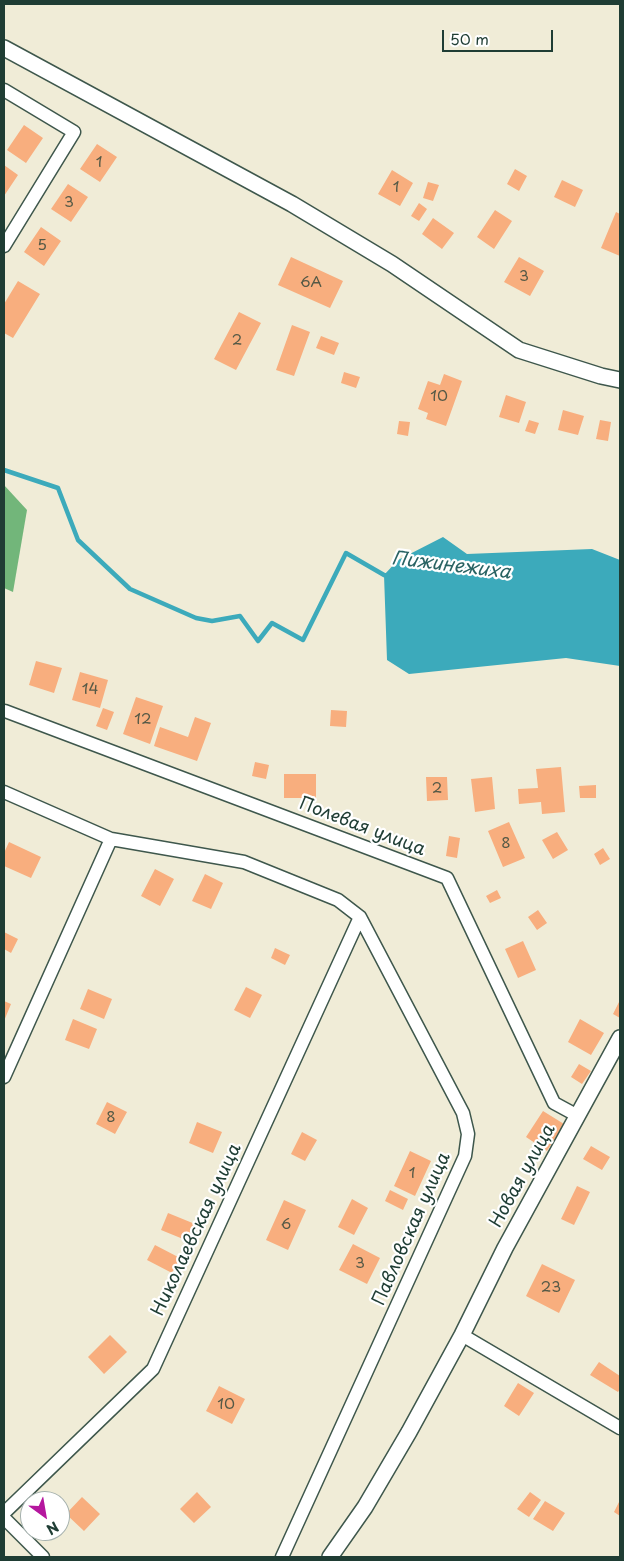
<!DOCTYPE html>
<meta charset="utf-8">
<style>
body{margin:0}
#map{position:relative;width:624px;height:1561px;overflow:hidden;background:#f0ecd7;font-family:"Playpen Sans",sans-serif}
canvas{display:block}
.frame{position:absolute;inset:0;border:5px solid #1f3d34;pointer-events:none}
.north{position:absolute;left:20px;top:1491px;width:50px;height:50px;box-sizing:border-box;background:#fff;border:1px solid #a5b1ae;border-radius:50%;rotate:148deg;font-size:14px;font-weight:700;line-height:20px;text-align:center;color:#1f3d34}
.north::after{content:'';display:block;margin:auto;width:18px;height:22px;background:#b5179e;clip-path:polygon(50% 0,100% 100%,50% 72%,0 100%)}
.scale{position:absolute;left:442px;top:30px;width:111px;height:22px;box-sizing:border-box;border:2px solid #1f3d34;border-top:0;padding-left:6px;font-size:15px;line-height:18px;white-space:nowrap;color:#1f3d34;-webkit-text-stroke:4px #fff;paint-order:stroke}
</style>
<div id="map">
<canvas width="624" height="1561"></canvas>
<div class="frame"></div>
<div class="north">N</div>
<div class="scale">50 m</div>
</div>
<script>
const c = document.querySelector('canvas').getContext('2d');
c.lineJoin = 'round';
function paint(path, color) {
  c.fillStyle = color;
  c.fill(path, 'evenodd');
}
function stroke(path, color, width, dash) {
  c.strokeStyle = color;
  c.lineWidth = width;
  c.lineCap = dash ? 'butt' : 'round';
  c.setLineDash(dash || []);
  c.stroke(path);
}
function drawText(font, color, halo, rows, align = 'center') {
  c.font = font + ' "Playpen Sans",sans-serif';
  c.lineWidth = 4.5;
  c.setLineDash([]);
  c.textBaseline = 'middle';
  c.strokeStyle = halo;
  c.fillStyle = color;
  for (const [text, x, y, turn = 0] of rows) {
    c.save();
    c.translate(x, y);
    c.rotate((+turn || 0) * Math.PI / 180);
    c.textAlign = isNaN(turn) ? turn : align;
    if (halo) c.strokeText(text, 0, 0);
    c.fillText(text, 0, 0);
    c.restore();
  }
}
const forest = new Path2D(`
 M4 485 27 510 13 592 4 588Z`);
const water = new Path2D(`
 M443 537 467 554 592 549 620 560V666L566 658 409 674 387 660 384 575 398 560Z`);
const stream = new Path2D(`
 M4 470 58 488 78 540 130 589 196 618 212 621 240 616 258 641 272 623 303 640 346 553 384 575 388 576`);
const building = new Path2D(`
 M24 125 43 138 26 163 7 150Z
 M97 144 117 157 100 182 80 169Z
 M4 165 18 175 4 196Z
 M515 169 527 176 519 191 507 184Z
 M392 170 413 183 400 206 378 194Z
 M562 180 583 190 575 207 554 197Z
 M428 182 439 185 433 201 423 198Z
 M68 184 88 197 71 222 51 209Z
 M419 203 427 209 419 221 411 216Z
 M495 210 512 221 494 249 477 237Z
 M616 212 620 214V256L601 248Z
 M433 218 454 233 442 249 422 234Z
 M41 227 61 241 44 266 24 252Z
 M291 257 343 281 330 308 278 285Z
 M519 257 544 271 530 296 504 282Z
 M18 281 40 294 13 338 4 333V304Z
 M239 312 261 323 236 370 214 359Z
 M292 325 310 332 294 376 276 370Z
 M321 336 339 343 334 355 316 348Z
 M344 372 360 377 356 388 341 383Z
 M444 374 462 381 446 426 426 419 428 413 418 409 428 381 440 385Z
 M506 395 526 402 519 423 499 417Z
 M563 410 584 416 578 435 558 430Z
 M529 420 539 423 535 434 525 431Z
 M600 420 611 422 608 441 596 439Z
 M399 421 410 422 408 436 397 434Z
 M36 661 62 668 54 693 29 685Z
 M80 672 108 680 100 708 72 700Z
 M136 697 163 706 150 744 123 734Z
 M103 708 114 712 107 730 96 726Z
 M331 710 347 711 346 727 330 726Z
 M195 717 211 723 197 761 154 746 160 727 188 737Z
 M255 762 269 765 266 779 252 776Z
 M561 767 565 812 542 814 541 802 519 804 518 789 538 788 536 769Z
 M284 774H316V798H284Z
 M426 777H447L448 800 427 801Z
 M492 777 495 809 475 812 471 779Z
 M596 785V798H580L579 786Z
 M509 822 525 858 503 867 488 831Z
 M557 832 568 850 553 859 542 840Z
 M449 836 460 838 457 858 446 856Z
 M9 842 41 857 31 878 4 866V853Z
 M603 848 610 859 600 865 594 854Z
 M155 869 174 879 160 906 141 896Z
 M205 874 223 883 211 909 192 901Z
 M497 890 501 898 490 903 486 896Z
 M538 910 547 923 537 930 528 917Z
 M4 932 18 939 11 953 4 949Z
 M523 941 536 970 518 978 505 949Z
 M275 948 290 955 285 965 271 958Z
 M246 987 262 995 250 1018 234 1010Z
 M88 989 112 999 104 1019 80 1009Z
 M620 1000V1018L613 1014Z
 M4 1001 11 1004 4 1021Z
 M73 1019 97 1029 89 1049 65 1040Z
 M580 1019 604 1033 591 1055 568 1042Z
 M579 1064 591 1071 582 1084 571 1077Z
 M107 1102 127 1112 115 1134 96 1124Z
 M543 1111 564 1124 547 1151 526 1137Z
 M197 1122 222 1132 213 1153 189 1143Z
 M302 1132 317 1140 305 1161 291 1154Z
 M591 1146 610 1157 602 1170 583 1159Z
 M410 1151 431 1161 415 1196 394 1186Z
 M577 1186 590 1192 574 1225 561 1219Z
 M390 1190 408 1199 403 1210 385 1201Z
 M352 1199 368 1208 354 1235 338 1227Z
 M284 1200 306 1210 288 1250 266 1240Z
 M168 1213 195 1224 188 1241 161 1230Z
 M353 1244 380 1258 367 1284 339 1270Z
 M155 1245 180 1258 172 1273 147 1260Z
 M542 1264 575 1280 559 1313 526 1296Z
 M110 1335 127 1352 104 1374 88 1357Z
 M599 1362 620 1376V1389L618 1392 590 1375Z
 M518 1383 534 1393 519 1416 504 1406Z
 M219 1386 245 1399 232 1424 206 1411Z
 M197 1492 211 1507 194 1523 180 1509Z
 M530 1492 541 1500 529 1517 517 1509Z
 M82 1497 100 1514 84 1531 66 1514Z
 M620 1500V1516L614 1512Z
 M545 1501 565 1513 553 1531 533 1519Z`);
const minor = new Path2D(`
 M4 90 74 132 4 246
 M5 711 447 878 554 1103 578 1116
 M4 792 111 839 244 862 338 900 360 917 463 1113 468 1134 465 1156 282 1557
 M4 1077 111 839
 M462 1335 620 1428
 M4 1513 153 1369 360 917
 M4 1518 43 1557`);
const tertiary = new Path2D(`
 M4 48 292 204 392 264 519 350 601 376 620 380
 M330 1557 365 1507 409 1432 462 1335 505 1248 620 1038`);
const numberNames = [
 ["1",99,163],
 ["1",396,188],
 ["3",69,203],
 ["5",42,246],
 ["3",524,277],
 ["6А",311,283],
 ["2",237,341],
 ["10",439,397],
 ["14",90,690],
 ["12",143,720],
 ["2",437,789],
 ["8",506,844],
 ["8",111,1118],
 ["1",412,1174],
 ["6",286,1225],
 ["3",360,1264],
 ["23",551,1288],
 ["10",226,1405]
];
const streetNames = [
 ["Полевая улица",362,827,21],
 ["Новая улица",523,1176,-61],
 ["Павловская улица",412,1229,-66],
 ["Николаевская улица",197,1230,-65]
];
const waterNames = [
 ["Пижинежиха",451,566,7]
];
paint(forest, '#72b67a');
paint(water, '#3caabb');
stroke(stream, '#3caabb', 4.5);
paint(building, '#f8ae7e');
stroke(minor, '#3e574c', 15);
stroke(tertiary, '#3e574c', 18);
stroke(minor, '#fff', 12);
stroke(tertiary, '#fff', 15);
drawText('15px', '#555946', null, numberNames);
drawText('18px', '#1f3d34', '#fff', streetNames);
drawText('italic 19px', '#296363', '#fff', waterNames);
</script>
